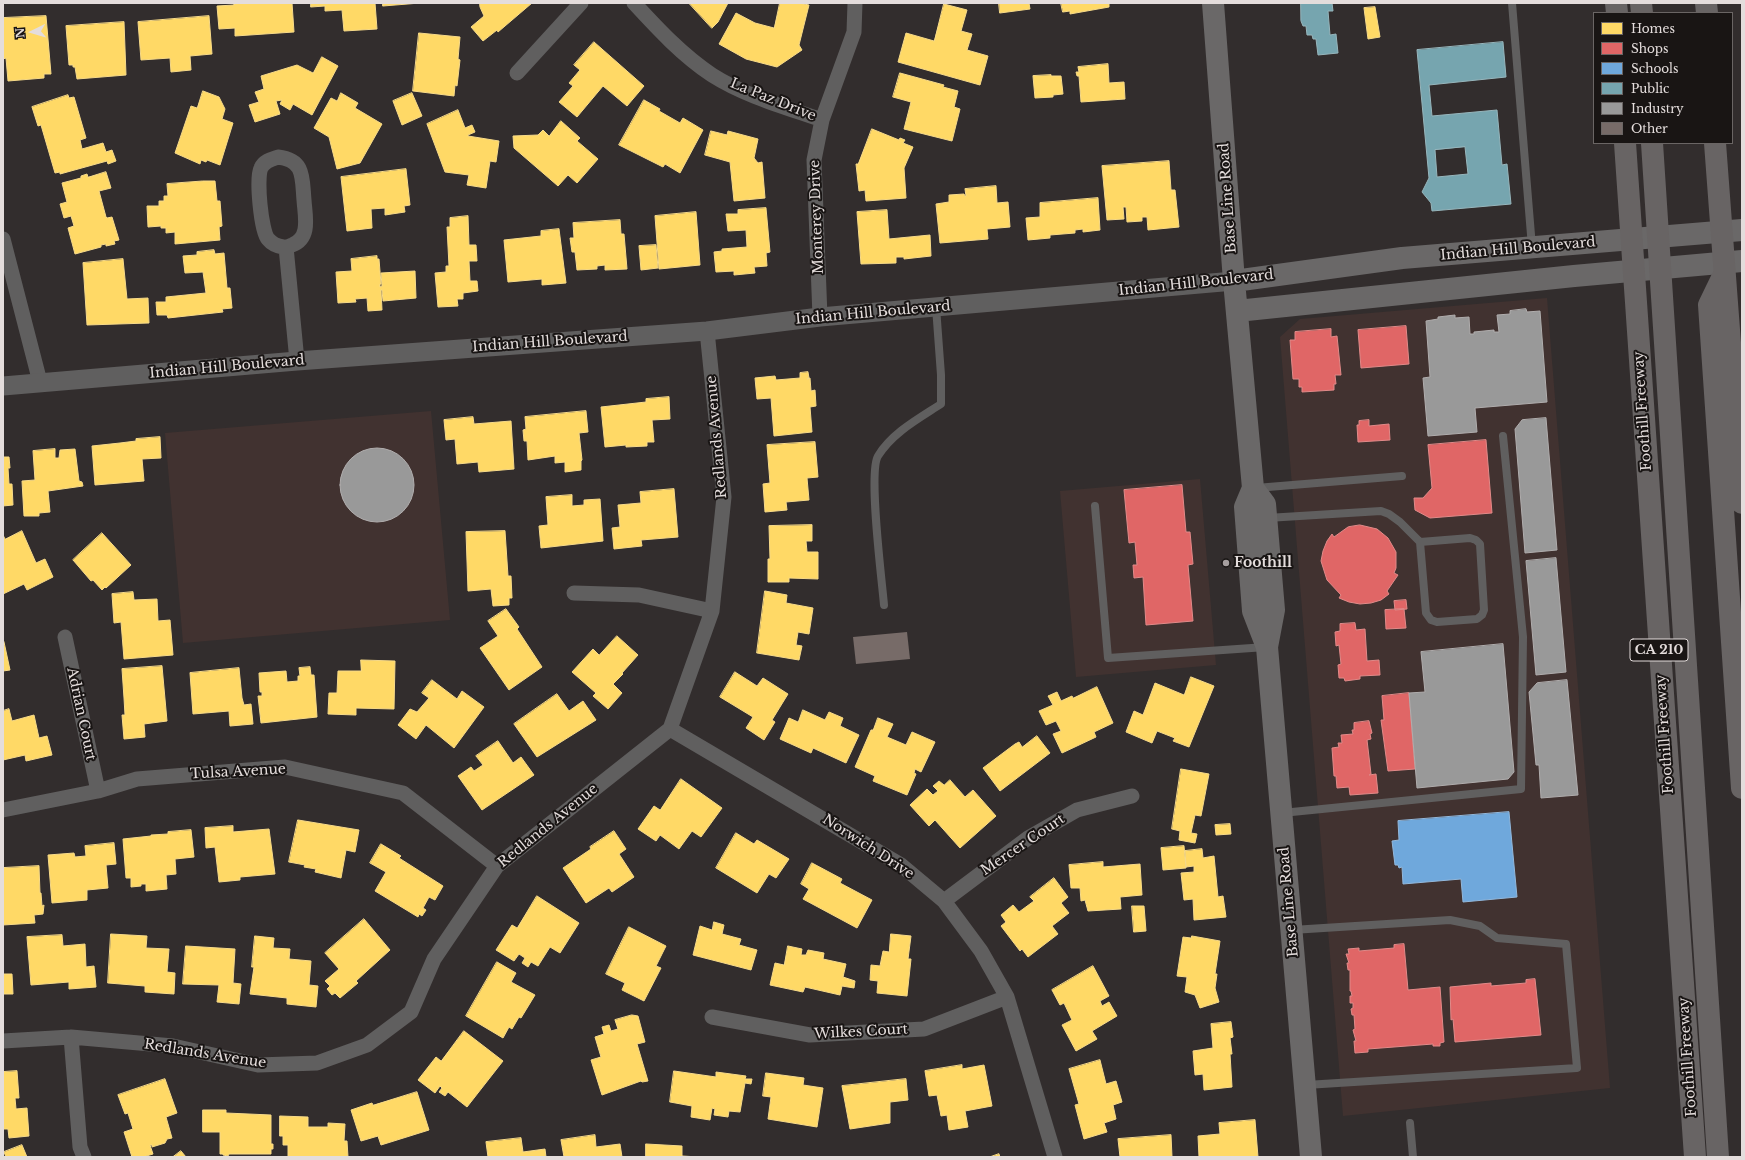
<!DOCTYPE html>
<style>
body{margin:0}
#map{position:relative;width:1745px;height:1160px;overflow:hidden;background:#322d2d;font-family:"Libre Baskerville",serif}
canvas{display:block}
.frame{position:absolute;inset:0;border:4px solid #e4dddc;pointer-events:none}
.legend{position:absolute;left:1593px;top:12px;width:140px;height:132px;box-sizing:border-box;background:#191514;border:1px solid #6a6564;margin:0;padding:5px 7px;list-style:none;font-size:12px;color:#e4dddc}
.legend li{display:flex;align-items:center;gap:8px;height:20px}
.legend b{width:20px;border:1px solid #6a6564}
.north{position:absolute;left:12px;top:12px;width:40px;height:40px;-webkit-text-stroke:3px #191514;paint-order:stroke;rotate:265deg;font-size:11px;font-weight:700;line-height:16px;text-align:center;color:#e4dddc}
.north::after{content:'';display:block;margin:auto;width:14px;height:18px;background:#e4dddc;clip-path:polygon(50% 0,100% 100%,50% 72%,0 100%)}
</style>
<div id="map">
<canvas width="1745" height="1160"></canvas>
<div class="frame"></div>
<ul class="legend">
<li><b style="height:11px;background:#ffd966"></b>Homes</li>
<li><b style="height:11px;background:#e06666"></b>Shops</li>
<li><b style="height:11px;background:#6fa8dc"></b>Schools</li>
<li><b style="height:11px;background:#76a5af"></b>Public</li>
<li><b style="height:11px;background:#999"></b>Industry</li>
<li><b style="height:11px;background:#776b68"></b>Other</li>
</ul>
<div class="north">N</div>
</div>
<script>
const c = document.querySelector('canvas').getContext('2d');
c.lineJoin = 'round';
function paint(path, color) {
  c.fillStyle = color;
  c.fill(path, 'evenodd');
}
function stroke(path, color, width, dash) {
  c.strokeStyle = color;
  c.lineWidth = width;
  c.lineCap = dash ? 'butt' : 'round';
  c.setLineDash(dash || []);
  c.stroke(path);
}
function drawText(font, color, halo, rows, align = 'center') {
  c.font = font + ' "Libre Baskerville",serif';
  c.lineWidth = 4;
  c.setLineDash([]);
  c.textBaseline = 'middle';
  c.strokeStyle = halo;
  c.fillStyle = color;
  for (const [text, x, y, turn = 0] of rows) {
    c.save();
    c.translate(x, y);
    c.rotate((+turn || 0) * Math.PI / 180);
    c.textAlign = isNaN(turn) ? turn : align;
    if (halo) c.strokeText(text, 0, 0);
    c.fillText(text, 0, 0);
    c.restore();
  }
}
const built = new Path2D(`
 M1547 298 1610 1088 1343 1116 1280 337 1300 319Z
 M431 411 450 620 183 643 165 433Z
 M1200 479 1216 665 1076 677 1060 491Z`);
const homes = new Path2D(`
 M233 3H292L294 32 235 36V28L219 29 217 6 234 5Z
 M311 3H375L377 29 344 31 342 10 325 11V6L311 7Z
 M383 3H420L383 6Z
 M480 3H532L498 32 497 30 483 41 471 27 484 16 480 7Z
 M689 3H728L718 22 712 28Z
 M780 3H799L809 5 799 45 802 50 777 67 746 59 719 44 736 13 755 23 774 28Z
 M999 3H1029L1030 9 1000 13Z
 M1061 3H1109V7L1070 14V11L1063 12Z
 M944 4 967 10 961 31 972 34 967 50 988 56 980 85 898 62 906 33 934 41Z
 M1375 7 1380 37 1368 39 1364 8Z
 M46 16 51 74H44V78L8 81 6 58 3 59V18Z
 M209 16 212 54 190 56 191 70 171 72 170 58 141 60 138 22Z
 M124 22 126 75 77 79 75 67H73V65H69L66 26Z
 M419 33 460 37 458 59 460 60 457 86 455 85 454 96 413 91Z
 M594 42 644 86 627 106 603 86 577 117 559 102 573 86 569 83 580 70 574 65Z
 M322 57 338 66 312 115 293 104 290 110 280 104 282 100 276 101 280 114 255 122 249 105 259 102 255 92 264 89 261 76 297 65 313 73Z
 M1108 64 1109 83 1124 82 1125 99 1081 102 1079 76H1077L1076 72H1079L1078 67Z
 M900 73 944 85 943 87 958 91 954 107 960 109 952 141 904 129 911 102 893 97Z
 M1051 75V76H1061L1063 94 1053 95V97L1035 98 1033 76Z
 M203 91 219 97 225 109 222 119 233 123 220 165 207 160 206 162 201 160 200 164 175 153 191 106 197 108Z
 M341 93 358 103 355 108 382 124 360 163 337 169 329 137 314 128 331 98 337 101Z
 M412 93 422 116 402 125 393 101Z
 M68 95 69 98 74 97 86 138 80 140 82 149 103 143 106 152 112 150 116 161 108 164 107 161 60 174V172L55 173 41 125 38 126 32 107Z
 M644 100 660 109 659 111 680 123 683 118 703 130 680 173 665 164 663 167 619 145Z
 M458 110 465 128 472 125 475 132 468 135V136L499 141 496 162 490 161 486 188 467 185 469 175 445 172 427 124Z
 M561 121 580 138 577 141 598 159 577 183 568 175 558 186 514 148 513 136 538 135 543 130 549 136Z
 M872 129 899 140 900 138 905 140 903 143 913 147 904 168 906 198 866 201 865 190 859 191 856 164H858Z
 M711 131 727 135 728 131 758 139 754 158 758 163 762 162 765 198 734 201 730 162 705 155Z
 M1169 161 1171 190H1175L1179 227 1148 230 1147 217H1142V221L1127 222 1126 207H1123L1124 219 1107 220 1102 166Z
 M406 169 410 205 404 206 405 212 385 215V208L371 209 372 228 347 231 341 177Z
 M106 172 111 188 99 191 106 217 107 218 112 217 119 240 114 241 115 244 106 246V244L101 245V247L75 254 68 228 74 226 71 216 64 218 60 204 67 202 62 183 81 178V176L87 174 88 177Z
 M203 181H215L217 201H220L222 226 219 227 220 240 175 244V232L166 233V228H161V226L148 227 147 206H159V201H164V196H168L167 184Z
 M996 186 997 203 1008 202 1010 227 987 229 988 239 940 243 936 204 949 202V195L964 194 965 196H966L965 189Z
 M1098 198 1100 230 1083 232V229L1075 230V233L1050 235V238L1028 240 1026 218 1040 217V203Z
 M766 208 770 252 766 253 767 266 754 267 755 273 734 275V271L716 272 714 252 722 251V249L747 247 746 230 728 231 726 214H738V210Z
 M887 210 889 239 930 235 931 256 904 259V257H896V263L861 264 857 212Z
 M696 212 700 265 659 269 655 216Z
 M468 216 469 245H476L477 261H469L470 281H477L478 291 463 293V299H457L458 306 438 307 435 273 446 272V266H449L447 227H450V218Z
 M620 220 621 234H624L627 269 605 270V265L597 266V269L577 270 575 252H572L570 238H574L573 223Z
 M559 229 566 283 542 285V279L508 282 504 240 541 236V231Z
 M656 245 658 268 641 270 639 246Z
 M214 250 215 254 224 253 227 288H230L232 308 222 309 223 312 168 318 167 315H157L156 302H166V297L206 293 203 272 185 273 183 256 197 255V252Z
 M377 256V259H379L381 284H380V287L382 286 381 273 415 271 416 298 383 301 382 290H381L382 310 368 311 367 298 355 299 356 302 338 303 336 272 352 271 351 259Z
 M123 259 127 299 148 298 149 323 87 325 83 263Z
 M808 372 809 378 807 379 810 378 811 391 815 390 816 406 810 407 812 432 774 436 771 398 757 399 755 378 775 376 776 380 800 378V373Z
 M669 397 670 419 652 420 654 442H647V446L626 447V445L605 447 601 407 646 402V399Z
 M586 411 588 432 579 433 582 460 581 461V470L565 472V462L555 463V456L528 460 527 441H524L523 430 526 429 525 417Z
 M473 417 474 424 511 421 514 469 479 472 478 462 457 464 455 439 446 440 444 420Z
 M160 437 161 458 142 459 144 481 95 485 92 446 120 443 136 441V439Z
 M815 442 818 477 807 478 809 500 786 502 787 510 765 512 763 484 770 483 767 445Z
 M55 449V458H59L60 450 75 449 79 481 82 482 83 486 48 491 50 512 39 513V516H24L22 481 35 480 33 451Z
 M3 457H9L10 468H8L9 484H12L13 505 3 506Z
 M674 489 678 537 641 540 642 546 614 549 612 528 620 527 618 505 641 503 640 492Z
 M572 495V506L584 505V500L600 499 603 541 541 548 539 526 548 525 546 497Z
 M812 525V541H806L807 552H818V579L789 578V582H768V559H770L769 526Z
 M22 531 36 563 45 559 53 577 27 590 24 584 3 594V535L5 539Z
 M505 531 508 576H511L512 598H509V605L493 606 491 589 468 591 466 532Z
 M102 533 131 565 106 588 105 587 102 590 93 580 91 581 73 560Z
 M765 591 787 595 786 603 813 608 809 634 798 632 796 645 802 646 799 660 757 653Z
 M133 592 134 600 157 599 158 621 170 620 173 655 124 659 121 622 114 623 112 594Z
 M506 609 519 627 517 629 542 667 509 690 480 648 498 636 488 621Z
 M617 636 638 655 622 673 623 674 613 684 622 693 608 709 593 696 596 693 572 672 593 649 599 655Z
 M4 642 10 670 3 671V643Z
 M361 660 395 661 394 709 356 708V715L328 714 329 693H337L338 671H361Z
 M162 666 167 721 144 724 145 737 124 739 122 715H125L124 698 122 669Z
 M310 667 311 675H314L317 717 261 723 258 696H262V692H260L259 673 286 671 287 682 298 681V676H300L299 668Z
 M239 668 242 698 244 705 251 704 253 724 230 726 229 711 193 714 190 673Z
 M735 672 757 686 763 678 788 694 772 720 775 722 764 740 746 728 753 717 720 697Z
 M1191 677 1214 686 1189 747 1173 741 1175 738 1157 731 1152 743 1126 732 1134 711 1143 715 1155 683 1184 695Z
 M432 680 457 699 462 691 484 707 454 748 426 725 416 739 398 725 410 709 417 712 429 698 422 693Z
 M1097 687 1113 723 1094 732 1096 737 1062 753 1053 734 1061 731 1056 721 1046 725 1039 711 1053 705 1048 696 1057 692 1061 701 1072 696 1073 698Z
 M557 694 569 711 583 701 596 720 537 757 514 724Z
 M9 709 12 721 34 715 39 738 47 736 52 755 26 761 25 755 3 760V711Z
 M803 710 825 720 829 712 843 718 840 726 859 735 846 763 813 748 811 753 780 739 789 718 798 722Z
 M878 718 893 724 887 737 906 745 912 732 935 742 921 772 915 769 914 773 916 774 907 795 873 781 875 776 855 767 871 730H873Z
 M1037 736 1050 753 1000 791 983 768 1015 744 1019 742 1022 747Z
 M498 741 513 763 521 757 534 775 482 810 458 776 471 767 474 771 483 765 476 756Z
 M1181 769 1209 774 1201 816 1195 815 1191 833 1197 834 1195 843 1179 840 1180 831 1172 829Z
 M681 779 722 808 701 837 692 831 679 849 660 835 656 841 638 829 654 806 660 810Z
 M950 780 965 797 973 790 996 816 960 848 935 820 929 826 910 805 927 789 933 795 938 791 933 786 939 781 944 785Z
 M298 820 359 830 355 852 346 850 341 878 315 872 316 869 304 867 305 865 289 862Z
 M1230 824 1231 834 1216 835 1215 825Z
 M233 826V832L269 829 275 874 240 877V880L219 882 215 847 206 848 205 828Z
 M191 830 194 857 175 859 176 874 166 875 167 889 146 891V884H141V886L131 887V878H126L123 839 151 836V835L168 834V832Z
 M614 831 626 849 619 854 634 877 612 892 609 888 586 903 563 868 591 849 590 847Z
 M736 833 754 844 757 840 789 859 776 878 769 874 757 893 716 868Z
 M114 843 116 864 106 865 108 888 87 890V900L52 903 48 855 74 853 75 857 86 856 85 846Z
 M381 844 401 856 399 858 443 886 435 900 429 897 423 908 426 910 422 916 419 914 418 917 375 891 386 872 370 863Z
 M1184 846 1186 868 1163 870 1161 848Z
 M1202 849 1203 858 1214 856 1218 897 1223 896 1226 917 1194 920 1193 899 1184 900 1181 873 1194 872V866L1186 867 1185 851Z
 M1103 862V867L1140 864 1142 895 1120 897 1121 909 1088 911 1085 900 1081 901 1080 888H1071L1069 865Z
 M812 863 842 879 840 883 872 900 857 928 803 899 809 889 801 884Z
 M39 866 40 893H41L42 906 44 905 43 914 34 915 35 923 3 925V868Z
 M1054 878 1068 897 1061 903 1069 913 1052 926 1058 934 1028 957 1022 949 1020 951 1001 926 1006 922 1001 915 1013 905 1019 912 1034 901 1030 897Z
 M537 896 579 923 560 953 550 947 538 966 531 962 528 967 522 963 525 958 519 954 514 961 496 950 512 925 517 928Z
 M1132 906H1144L1146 931 1134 932Z
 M364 919 390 950 356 981 358 983 340 998 335 993 332 995 327 989 330 986 325 981 339 969 325 953Z
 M714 922 724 925 722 934 741 939 739 945 757 950 751 970 693 955 700 926 712 930Z
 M629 927 666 946 656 966 661 968 644 1001 622 990 625 983 606 974Z
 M111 934 147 936 146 948 169 949 167 972 175 973 174 994 145 992V986L108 983Z
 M891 934 911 936 908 959H911L907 996 877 993 878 981 870 980 871 965 880 966 883 951 889 952Z
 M62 935 63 946 85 944 86 967 94 966 96 987 69 989V982L31 985 27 937Z
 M255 936 274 938 273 948 290 949 289 959 311 961 309 985 318 986 316 1007 287 1004V998L250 994 254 967H252Z
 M1192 936 1220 941 1215 974H1217L1215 988 1219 1002 1200 1008 1195 995 1185 992 1187 977 1177 976 1183 937 1191 938Z
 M186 946 235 949 233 983 241 984 239 1004 217 1002 219 985 183 984Z
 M788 946 802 949 801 955H806L808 950 824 953 823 959 846 964 843 977 855 981 854 988 842 986 840 995 805 987 803 992 770 985 775 963 784 965Z
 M497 962 516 973 511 982 535 995 521 1018 519 1017 512 1029 509 1027 503 1038 466 1016Z
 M1093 966 1109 996 1100 1001 1102 1006 1109 1002 1117 1016 1092 1031 1097 1039 1076 1051 1062 1025 1072 1020 1064 1003 1060 1005 1052 990Z
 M3 974H12L13 994H3Z
 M632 1015 638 1016 645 1042 637 1044 648 1081 642 1082 641 1081 602 1095 591 1060 601 1057 595 1037 604 1034 602 1027 609 1025 611 1031 618 1029 615 1020Z
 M1231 1022 1233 1037 1230 1038 1232 1054H1230L1232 1087 1204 1090 1203 1074 1195 1075 1193 1051 1213 1048 1211 1024Z
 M464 1031 503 1061 467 1107 448 1092 445 1096 439 1092 442 1088 440 1086 435 1093 418 1080 436 1057 441 1061Z
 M1100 1060 1106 1084 1116 1081 1122 1102 1113 1105 1116 1119 1104 1123 1107 1132 1084 1139 1075 1105 1079 1104 1069 1069Z
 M962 1065V1069L984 1065 992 1106 965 1111 968 1127 949 1130 947 1115 941 1116 937 1095 929 1096 925 1071Z
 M17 1071 19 1098H15L16 1109 27 1108 29 1136 9 1138 8 1129H3V1072Z
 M674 1071 716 1077V1072L746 1076 745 1079H752L751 1084 745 1083 740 1112 729 1111 728 1117 714 1115 715 1109 712 1108 710 1120 691 1117 692 1106 670 1102Z
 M766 1073 804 1078 803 1085 823 1088 817 1127 768 1119 771 1097 763 1096Z
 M165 1079 177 1113 166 1117 172 1138 167 1139 165 1143 152 1147V1145H150L153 1154 143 1157H132L124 1132 133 1129 128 1113 125 1114 118 1095Z
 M906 1079 908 1100 890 1102V1123L850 1129 842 1086Z
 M417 1092 429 1130 381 1145 378 1136 361 1141 351 1110 372 1103 373 1105Z
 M203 1110H226V1113L271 1115V1144H273V1149H271V1154H229L228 1156 223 1155V1154H220V1132H203Z
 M280 1116 308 1117V1127H328V1123L345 1124 344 1141H347L348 1157H288V1145H283V1136H280Z
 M1255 1120 1258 1157H1199L1198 1136 1220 1134 1219 1123Z
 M595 1135 596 1147 620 1144 622 1157H564L561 1140Z
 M1171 1135 1172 1157H1120L1118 1139Z
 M521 1138 523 1152 545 1149 546 1157H488L486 1142Z
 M646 1144 682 1146V1156L699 1157H646Z
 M22 1145 27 1157H6L4 1152Z
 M181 1151 186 1157H173Z
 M999 1154 1000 1157H990Z`);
const shops = new Path2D(`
 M1406 326 1409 364 1361 368 1358 330Z
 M1331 329V337L1337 336 1341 375H1335L1336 384H1334V390L1302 392V387H1299V379H1293L1290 340H1295V332Z
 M1369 420V426L1389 424 1390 440 1358 442 1357 425H1359V421Z
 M1486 440 1492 513 1430 518 1415 510 1414 498H1423L1432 488 1428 445Z
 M1182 485 1186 532H1190L1193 564 1188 565 1193 621 1146 625 1143 577 1134 578 1133 565H1137L1135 542 1129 543 1124 490Z
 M1360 525 1377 529 1388 538 1396 552V568L1394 573 1398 575 1387 591 1389 594 1381 600 1371 603 1360 604 1349 602 1339 598 1341 595 1327 580 1321 561 1323 551 1327 541 1332 534 1334 537 1348 527Z
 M1406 600 1407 609 1395 610 1394 601Z
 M1404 609 1406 628 1386 629 1385 610Z
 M1355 623 1356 630 1365 629 1367 661 1379 660 1380 675 1360 676V679L1345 681 1344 678H1339L1338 665 1341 664 1339 645 1336 646 1335 632 1340 631V624Z
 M1409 693 1415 769 1388 771 1381 720H1384L1382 696Z
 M1369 721 1372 733 1370 734 1371 739 1367 740 1371 774 1369 775 1376 774 1378 793 1350 795 1349 787 1337 788 1336 776H1334L1332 748 1339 747 1338 743H1342L1341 735 1353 734 1352 730H1354V723Z
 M1404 944 1408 990 1440 987 1444 1042 1440 1043V1046H1433V1044L1368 1049V1052L1355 1053 1354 1041H1356L1353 1030 1355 1029 1354 1015H1352L1351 1009 1353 1008V1003H1350V996H1352L1351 991H1350V970H1348L1347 963H1349L1346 954H1349L1348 949 1359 948V951L1394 948V945Z
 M1535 979 1541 1035 1455 1042 1453 1019 1451 1020 1450 987 1491 983V986L1526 983V980Z`);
const schools = new Path2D(`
 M1509 812 1517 897 1463 902 1461 879 1403 884 1402 867 1399 868 1398 865H1395L1392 841 1399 840 1398 821Z`);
const public = new Path2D(`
 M1301 3H1332L1333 11H1328L1330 35 1336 34 1338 53 1318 55 1316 39H1313L1312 35H1307L1306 26H1303L1301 21Z
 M1503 42 1506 77 1429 85 1432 116 1497 110 1502 165 1507 164 1511 204 1432 211 1431 203 1422 192 1429 178 1417 50ZM1465 147 1468 174 1437 177 1435 150Z`);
const industry = new Path2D(`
 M1526 309 1527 312 1540 311 1547 402 1475 408 1477 432 1428 436 1423 378 1430 377 1426 321 1438 319V317L1455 315V318L1469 317 1470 334H1474V332L1494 330V332H1499L1497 315 1510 314V311Z
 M1546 418 1557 550 1525 553 1515 429 1522 420Z
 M340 485a37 37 0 1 1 74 0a37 37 0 1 1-74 0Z
 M1556 558 1566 672 1536 675 1526 561Z
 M1503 644 1514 772 1508 779 1417 788 1409 693 1425 692 1421 652Z
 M1567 680 1578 795 1541 798 1539 765H1536L1529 692 1537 683Z`);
const building = new Path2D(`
 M907 632 910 659 856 664 853 637Z`);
const service = new Path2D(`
 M1512 3 1532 247
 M1256 488 1402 476
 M1095 506 1108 658 1266 647
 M1267 518 1381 511 1389 514 1400 522 1420 542 1426 613 1431 620 1437 622 1477 619 1482 615 1484 610 1480 544 1476 540 1470 538 1420 542
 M884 605C882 581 868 472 878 456 892 433 918 419 941 404V375L936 307
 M1282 813 1521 789 1523 637 1503 436
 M1292 930 1450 920 1480 926 1497 938 1566 944 1577 1068 1306 1085
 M1410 1123 1413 1157`);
const minor = new Path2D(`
 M634 3C658 29 682 55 712 75 745 96 785 107 822 120
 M517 73 581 3
 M278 157C305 160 302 178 304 200 305 216 311 238 292 245 289 246 287 248 283 247 277 246 272 244 268 239 261 231 256 178 261 168 264 161 272 159 278 157Z
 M3 239 40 382
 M286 247 297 361
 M820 317 814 160 822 120 854 32 855 3
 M574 593 639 595 712 611
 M65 637 98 791
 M670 729 901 865 944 901 981 951 1007 997 1055 1157
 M3 810 98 791 137 779 285 767 403 793 497 866
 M944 901 1028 838 1077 810 1132 796
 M712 1017 810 1035 924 1029 1007 997
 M71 1037 80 1147 84 1157
 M3 1041 71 1037 173 1046 258 1065 317 1063 367 1045 411 1012 434 959 497 866 670 729 712 611 724 497 707 331`);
const tertiary = new Path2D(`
 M3 386 297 361 707 331 820 317 1234 281`);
const primary = new Path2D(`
 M1213 3 1234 281 1253 488 1245 507 1253 611 1267 647 1311 1157
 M1234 281 1402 258 1742 230
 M1237 311 1574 276 1742 261
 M1253 488 1265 504 1274 610 1267 647`);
const motorway = new Path2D(`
 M1616 3 1617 13
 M1641 3 1642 13
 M1706 3 1707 13
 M1625 143 1695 1157
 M1652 143 1718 1157
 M1715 143 1742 503
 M1724 274 1709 305 1742 788`);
const markers = [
 [1226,563,4,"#a69f9f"]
];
const shields = [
 [1659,650,58]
];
const shieldNames = [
 ["CA 210",1659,650]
];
const streetNames = [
 ["La Paz Drive",773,100,22],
 ["Base Line Road",1228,198,-94],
 ["Monterey Drive",817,217,-92],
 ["Indian Hill Boulevard",1518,249,-5],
 ["Indian Hill Boulevard",1196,283,-6],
 ["Indian Hill Boulevard",873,313,-5],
 ["Indian Hill Boulevard",550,342,-4],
 ["Indian Hill Boulevard",227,367,-5],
 ["Foothill Freeway",1643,411,-94],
 ["Redlands Avenue",717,437,-95],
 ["Adrian Court",81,714,78],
 ["Foothill Freeway",1665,734,-94],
 ["Tulsa Avenue",238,772,-3],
 ["Redlands Avenue",548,826,-39],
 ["Mercer Court",1023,845,-34],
 ["Norwich Drive",868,847,33],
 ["Base Line Road",1289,902,-95],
 ["Wilkes Court",861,1032,-3],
 ["Redlands Avenue",205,1054,9],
 ["Foothill Freeway",1688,1057,-94]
];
const poiNames = [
 ["Foothill",1234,563]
];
paint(built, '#413230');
paint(homes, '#ffd966');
stroke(homes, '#f7da89', 1);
paint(shops, '#e06666');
stroke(shops, '#e18a89', 1);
paint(schools, '#6fa8dc');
stroke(schools, '#92b8dc', 1);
paint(public, '#76a5af');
stroke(public, '#97b6bc', 1);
paint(industry, '#999');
stroke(industry, '#b0adad', 1);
paint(building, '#776b68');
stroke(service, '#605f5f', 8);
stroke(minor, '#605f5f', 15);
stroke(tertiary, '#605f5f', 19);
stroke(primary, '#6a6868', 22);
stroke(motorway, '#686464', 22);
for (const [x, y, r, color] of markers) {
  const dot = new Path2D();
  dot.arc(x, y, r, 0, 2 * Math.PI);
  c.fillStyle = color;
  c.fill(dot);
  stroke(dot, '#191514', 1.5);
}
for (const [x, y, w] of shields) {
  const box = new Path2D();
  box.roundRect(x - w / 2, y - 11, w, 22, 3);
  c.fillStyle = '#191514';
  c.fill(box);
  stroke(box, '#e4dddc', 1);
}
drawText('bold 13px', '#e4dddc', null, shieldNames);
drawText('14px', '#e4dddc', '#191514', streetNames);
drawText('bold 14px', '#e4dddc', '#191514', poiNames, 'left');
</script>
